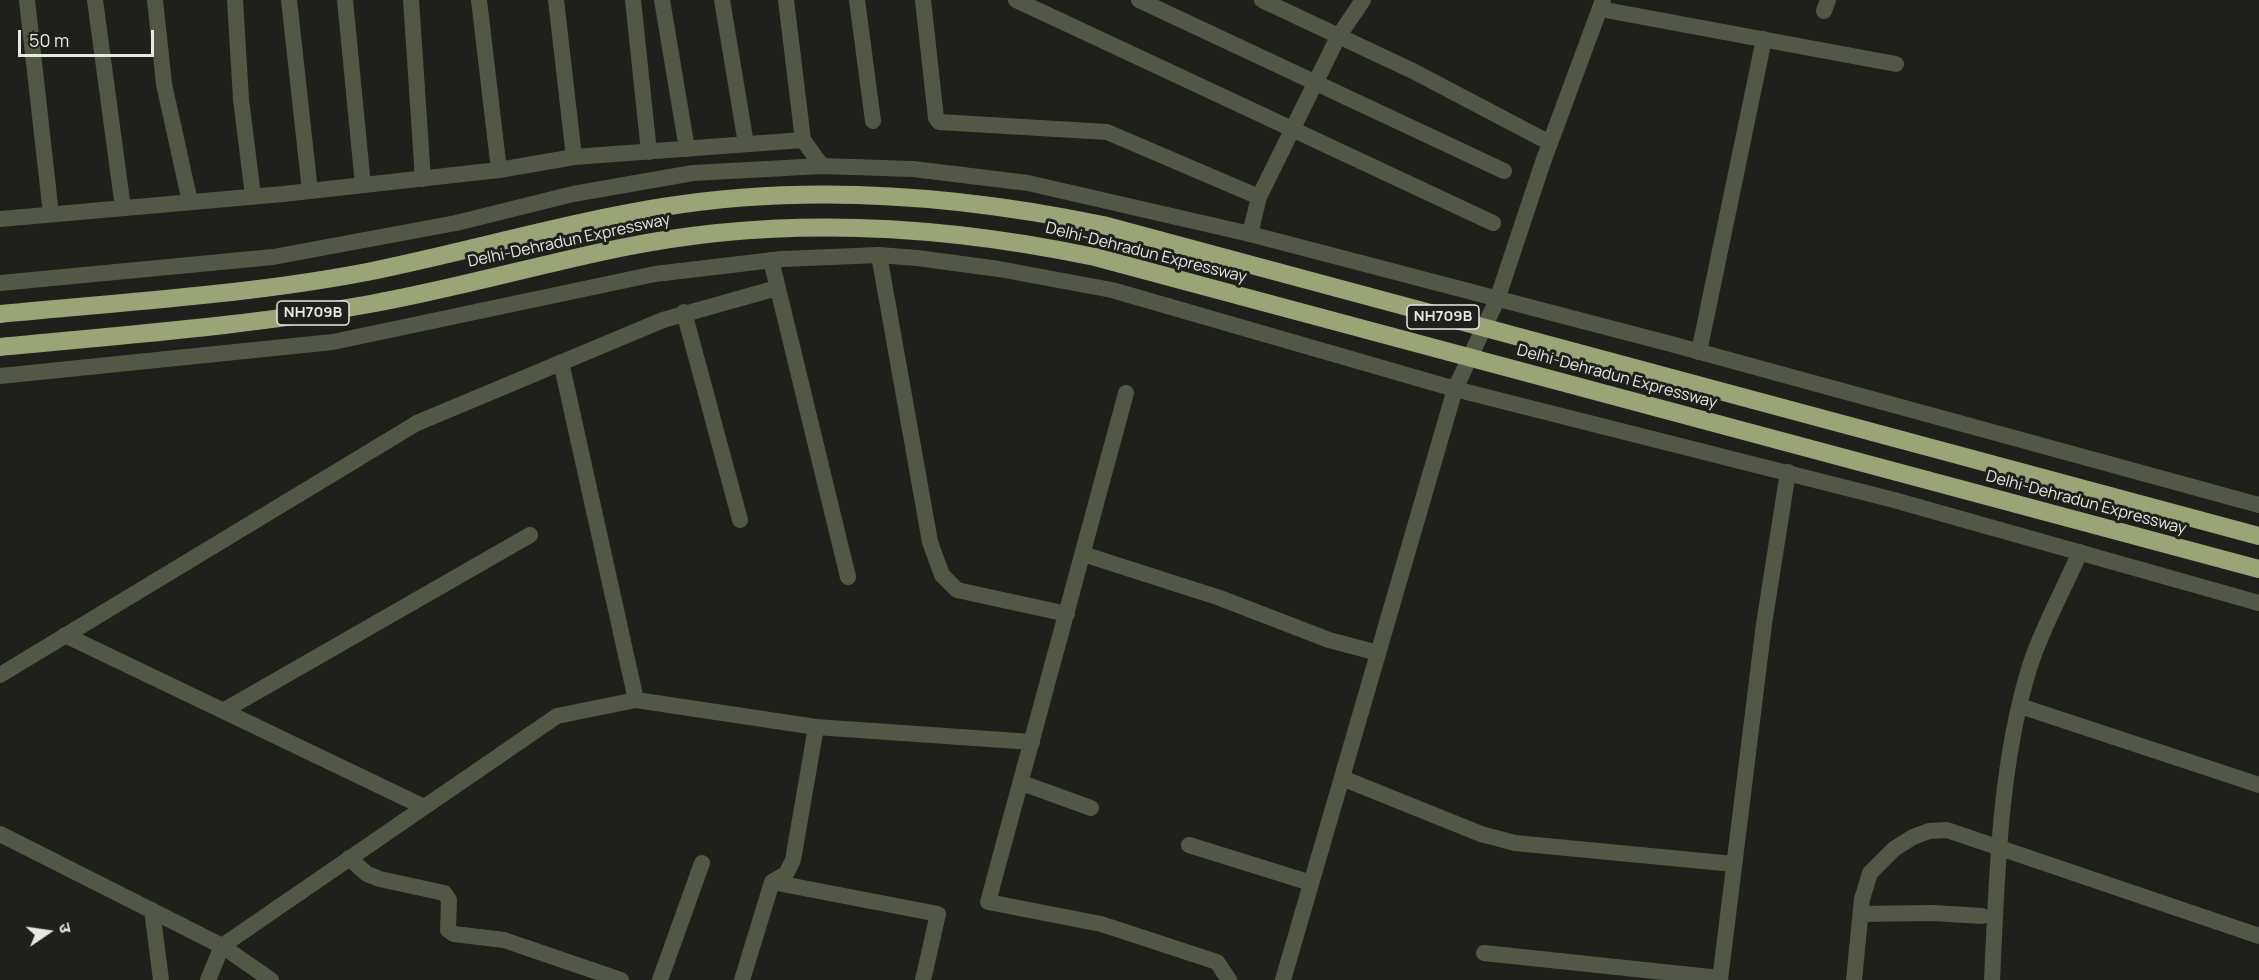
<!DOCTYPE html>
<meta charset="utf-8">
<style>
body{margin:0}
#map{position:relative;width:2259px;height:980px;overflow:hidden;background:#1f201b;font-family:Manrope,"Noto Sans Devanagari",sans-serif}
canvas{display:block}
.north{position:absolute;left:18px;top:902px;width:60px;height:60px;-webkit-text-stroke:4px #1f201b;paint-order:stroke;rotate:77deg;font-size:16px;font-weight:700;line-height:24px;text-align:center;color:#e7e7e4}
.north::after{content:'';display:block;margin:auto;width:21px;height:27px;background:#e7e7e4;clip-path:polygon(50% 0,100% 100%,50% 72%,0 100%)}
.scale{position:absolute;left:18px;top:30px;width:136px;height:27px;box-sizing:border-box;border:3px solid #e7e7e4;border-top:0;padding-left:8px;font-size:18px;line-height:21px;white-space:nowrap;color:#e7e7e4;-webkit-text-stroke:4px #1f201b;paint-order:stroke}
</style>
<div id="map">
<canvas width="2259" height="980"></canvas>
<div class="north">उ</div>
<div class="scale">50 m</div>
</div>
<script>
const c = document.querySelector('canvas').getContext('2d');
c.lineJoin = 'round';
function stroke(path, color, width, dash) {
  c.strokeStyle = color;
  c.lineWidth = width;
  c.lineCap = dash ? 'butt' : 'round';
  c.setLineDash(dash || []);
  c.stroke(path);
}
function drawText(font, color, halo, rows, align = 'center') {
  c.font = font + ' Manrope,sans-serif';
  c.lineWidth = 6;
  c.setLineDash([]);
  c.textBaseline = 'middle';
  c.strokeStyle = halo;
  c.fillStyle = color;
  for (const [text, x, y, turn = 0] of rows) {
    c.save();
    c.translate(x, y);
    c.rotate((+turn || 0) * Math.PI / 180);
    c.textAlign = isNaN(turn) ? turn : align;
    if (halo) c.strokeText(text, 0, 0);
    c.fillText(text, 0, 0);
    c.restore();
  }
}
const minor = new Path2D(`
 M27 0 51 214
 M95 0 123 208
 M155 0 164 84 190 202
 M235 0 241 99 253 196
 M289 0 310 191
 M345 0 363 185
 M411 0 423 179
 M479 0 499 170
 M556 0 574 157
 M633 0 649 152
 M662 0 687 149
 M722 0 746 144
 M786 0 803 140 822 166
 M857 0 873 121
 M923 0 936 118 939 122 1107 132 1259 197
 M1016 0 1493 223
 M1139 0 1504 171
 M1262 0 1413 71 1550 143
 M1600 9 1896 64
 M1824 11 1828 0
 M0 219 283 194 499 170 574 157 803 140
 M1250 234 1259 197 1338 37 1363 0
 M879 255 930 542 942 575 957 590 1067 614
 M771 260 848 577
 M1497 300 1543 162 1603 0
 M684 312 740 520
 M1699 352 1764 39
 M561 362 636 700
 M1126 393 988 902 1101 924 1144 938 1217 962 1229 980
 M1083 554 1220 598 1329 640 1378 653
 M65 635 424 807
 M0 675 417 423 663 320 777 288
 M2020 706 2259 785
 M223 711 530 535
 M816 727 1032 742
 M1342 778 1481 834 1515 843 1734 864
 M1022 783 1091 808
 M0 834 222 946 271 980
 M1189 845 1311 883
 M349 858 367 874 380 879 444 893 449 900 448 930 454 934 504 940 621 980
 M772 882 938 914 923 980
 M152 910 161 980
 M1862 914 1933 913 1982 916
 M1484 953 1720 978
 M208 980 222 946 557 716 636 700 816 727 793 860 786 874 772 882 742 980
 M660 980 702 863
 M1283 980 1455 389
 M1720 980 1764 624 1788 472
 M1854 980 1862 899 1870 873 1894 849 1913 837 1929 831 1947 830 2259 936
 M1992 980C1997 878 1999 767 2029 669 2040 632 2064 589 2080 552`);
const tertiary = new Path2D(`
 M0 283 273 257 456 223 573 194 693 173 822 166 913 169 1028 183 1250 234 1671 344 2259 505
 M0 376 333 342 655 274 782 259 879 255 917 258 999 269 1112 290 1455 389 1894 500 2259 603
 M1455 389 1497 300`);
const motorway = new Path2D(`
 M0 314C122 302 247 295 367 272 466 252 563 223 663 207 810 183 958 195 1103 225L2259 536
 M0 347C124 335 248 326 370 304 454 289 537 265 620 248 778 215 938 224 1095 257L2259 569`);
const shields = [
 [313,313,72],
 [1443,317,72]
];
const shieldNames = [
 ["NH709B",313,313],
 ["NH709B",1443,317]
];
const streetNames = [
 ["Delhi-Dehradun Expressway",569,241,-12],
 ["Delhi-Dehradun Expressway",1146,253,14],
 ["Delhi-Dehradun Expressway",1617,377,15],
 ["Delhi-Dehradun Expressway",2086,503,15]
];
stroke(minor, '#535745', 16);
stroke(tertiary, '#535745', 16);
stroke(motorway, '#9aa476', 18);
for (const [x, y, w] of shields) {
  const box = new Path2D();
  box.roundRect(x - w / 2, y - 12, w, 24, 4.5);
  c.fillStyle = '#1f201b';
  c.fill(box);
  stroke(box, '#e7e7e4', 1.5);
}
drawText('bold 15px', '#e7e7e4', null, shieldNames);
drawText('16px', '#e7e7e4', '#1f201b', streetNames);
</script>
